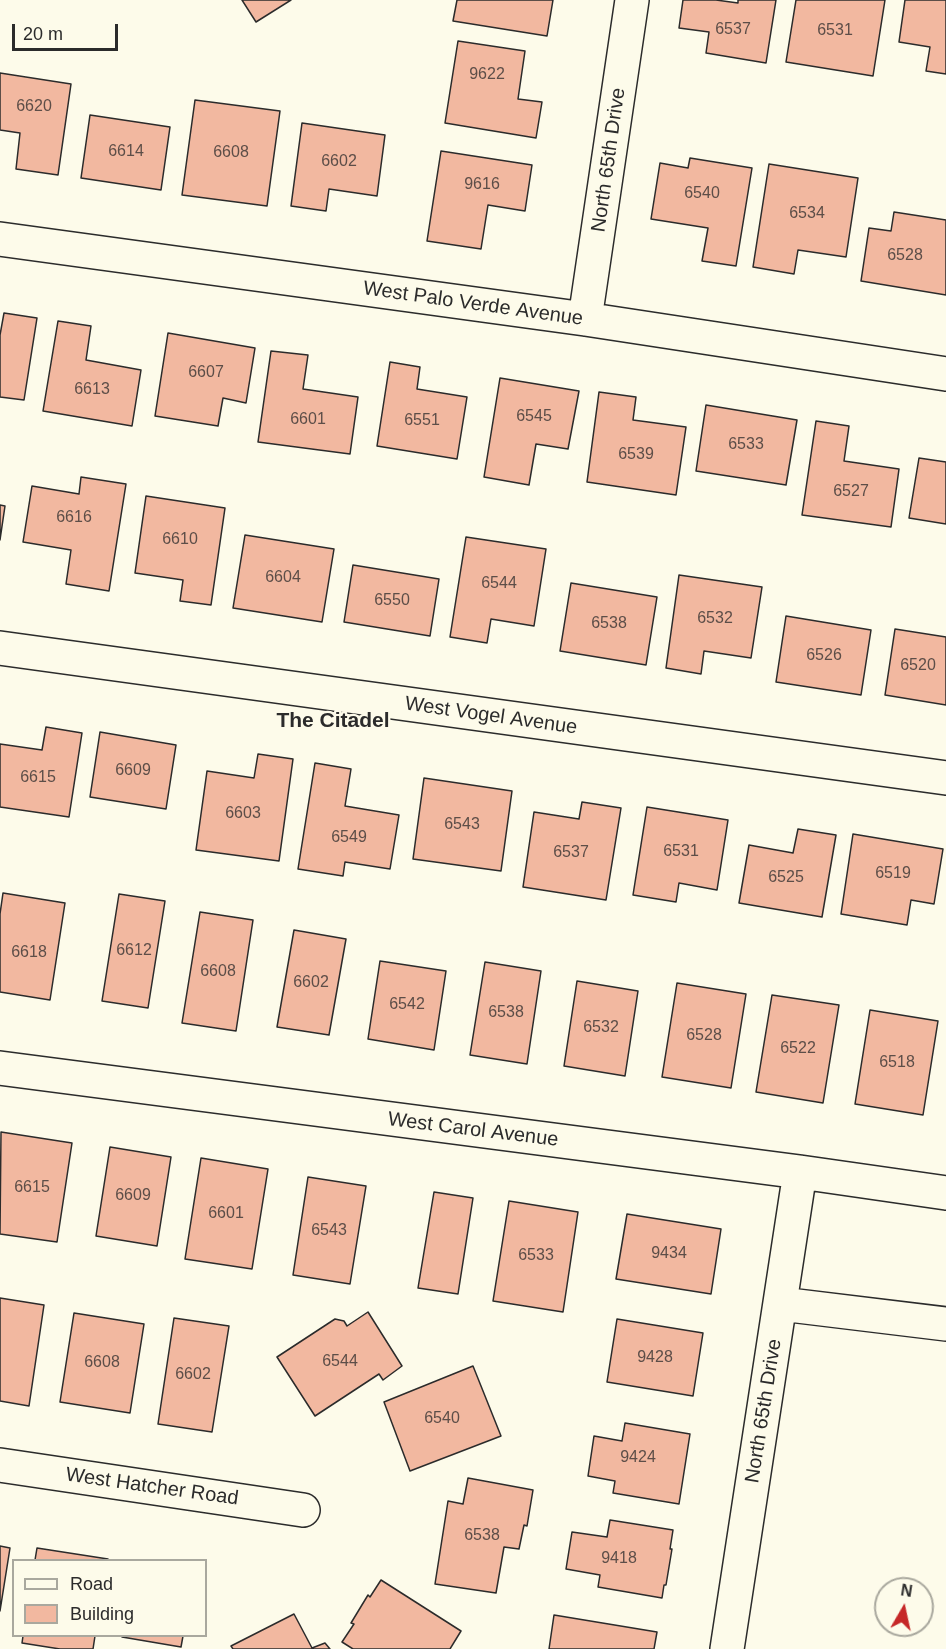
<!DOCTYPE html>
<style>
body{margin:0}
#map{position:relative;width:946px;height:1649px;overflow:hidden;background:#fdfbea;font-family:Helvetica,sans-serif}
canvas{display:block}
.legend{position:absolute;left:12px;top:1559px;width:195px;height:78px;box-sizing:border-box;background:#fdfbea;border:2px solid #a9a89e;margin:0;padding:8px 10px;list-style:none;font-size:18px;color:#2b2b2b}
.legend li{display:flex;align-items:center;gap:12px;height:30px}
.legend b{width:30px;border:2px solid #a9a89e}
.north{position:absolute;left:874px;top:1577px;width:60px;height:60px;box-sizing:border-box;background:#fdfbea;border:2px solid #a9a89e;border-radius:50%;rotate:9deg;font-size:16px;font-weight:700;line-height:24px;text-align:center;color:#2b2b2b}
.north::after{content:'';display:block;margin:auto;width:21px;height:27px;background:#c62828;clip-path:polygon(50% 0,100% 100%,50% 72%,0 100%)}
.scale{position:absolute;left:12px;top:24px;width:106px;height:27px;box-sizing:border-box;border:3px solid #2b2b2b;border-top:0;padding-left:8px;font-size:18px;line-height:21px;white-space:nowrap;color:#2b2b2b;-webkit-text-stroke:4px #fdfbea;paint-order:stroke}
</style>
<div id="map">
<canvas width="946" height="1649"></canvas>
<ul class="legend">
<li><b style="height:8px;background:#fdfbea"></b>Road</li>
<li><b style="height:16px;background:#f2b8a0"></b>Building</li>
</ul>
<div class="north">N</div>
<div class="scale">20 m</div>
</div>
<script>
const c = document.querySelector('canvas').getContext('2d');
c.lineJoin = 'round';
function paint(path, color) {
  c.fillStyle = color;
  c.fill(path, 'evenodd');
}
function stroke(path, color, width, dash) {
  c.strokeStyle = color;
  c.lineWidth = width;
  c.lineCap = dash ? 'butt' : 'round';
  c.setLineDash(dash || []);
  c.stroke(path);
}
function drawText(font, color, halo, rows, align = 'center') {
  c.font = font + ' Helvetica,sans-serif';
  c.lineWidth = 4.5;
  c.setLineDash([]);
  c.textBaseline = 'middle';
  c.strokeStyle = halo;
  c.fillStyle = color;
  for (const [text, x, y, turn = 0] of rows) {
    c.save();
    c.translate(x, y);
    c.rotate((+turn || 0) * Math.PI / 180);
    c.textAlign = isNaN(turn) ? turn : align;
    if (halo) c.strokeText(text, 0, 0);
    c.fillText(text, 0, 0);
    c.restore();
  }
}
const building = new Path2D(`
 M242 0H291L256 22Z
 M457 0H553L547 36 453 21Z
 M683 0H716L738 3V0H776L766 63 706 53 709 32 679 28Z
 M796 0H885L873 76 786 62Z
 M905 0H946V74L926 71 930 47 899 42Z
 M458 41 525 51 518 99 542 102 536 138 445 123Z
 M0 73 71 84 58 175 16 169 20 133 0 130Z
 M195 100 280 111 267 206 182 195Z
 M90 115 170 127 161 190 81 178Z
 M302 123 385 135 377 196 329 189 326 211 291 206Z
 M441 151 532 165 525 211 488 205 481 249 427 241Z
 M690 158 752 168 736 266 702 261 708 228 651 219 660 163 688 168Z
 M769 164 858 178 846 257 798 250 794 274 753 267Z
 M894 212 946 220V295L861 281 869 228 891 231Z
 M4 313 37 318 24 400 0 397V335Z
 M58 321 91 326 86 360 141 370 132 426 43 411Z
 M168 333 255 348 246 403 223 398 218 426 155 416Z
 M271 351 308 355 303 389 358 397 350 454 258 442Z
 M390 362 420 367 417 389 467 397 457 459 377 446Z
 M500 378 579 391 568 449 536 444 529 485 484 477Z
 M599 392 636 397 633 420 686 427 676 495 587 482Z
 M706 405 797 420 786 485 696 471Z
 M816 421 849 426 844 461 899 469 891 527 802 515Z
 M919 458 946 462V524L909 518Z
 M81 477 126 484 109 591 66 584 71 550 23 542 32 486 79 494Z
 M146 496 225 508 211 605 180 601 183 580 135 573Z
 M0 505 5 506 0 540Z
 M245 535 334 549 322 622 233 608Z
 M466 537 546 549 534 626 491 619 487 643 450 637Z
 M353 565 439 579 430 636 344 622Z
 M679 575 762 587 751 658 704 651 701 674 666 668Z
 M571 583 657 597 646 665 560 651Z
 M786 616 871 630 861 695 776 682Z
 M895 629 946 637V705L885 695Z
 M46 727 82 733 69 817 0 807V744L42 750Z
 M100 732 176 745 166 809 90 797Z
 M258 754 293 759 279 861 196 850 207 771 254 778Z
 M315 763 351 769 345 806 399 815 390 869 345 862 343 876 298 869Z
 M424 778 512 791 501 871 413 859Z
 M582 802 621 808 606 900 523 887 534 812 579 819Z
 M647 807 728 820 717 890 679 883 676 902 633 895Z
 M798 829 836 835 822 917 739 903 749 845 793 853Z
 M853 834 943 849 934 904 911 900 907 925 841 914Z
 M3 893 65 903 50 1000 0 992V914Z
 M119 894 165 901 148 1008 102 1001Z
 M200 912 253 920 236 1031 182 1023Z
 M294 930 346 939 329 1035 277 1027Z
 M380 961 446 971 434 1050 368 1039Z
 M485 962 541 971 527 1064 470 1055Z
 M577 981 638 991 625 1076 564 1066Z
 M677 983 746 994 731 1088 662 1077Z
 M772 995 839 1005 823 1103 756 1092Z
 M870 1010 938 1021 923 1115 855 1104Z
 M1 1132 72 1143 57 1242 0 1234Z
 M110 1147 171 1157 157 1246 96 1236Z
 M201 1158 268 1169 252 1269 185 1259Z
 M308 1177 366 1186 350 1284 293 1275Z
 M434 1192 473 1198 458 1294 418 1288Z
 M509 1201 578 1212 563 1312 493 1301Z
 M627 1214 721 1229 711 1294 616 1279Z
 M0 1298 44 1305 29 1406 0 1401Z
 M368 1312 402 1366 383 1380 379 1374 315 1416 277 1357 335 1319 344 1321 347 1326Z
 M74 1313 144 1324 130 1413 60 1402Z
 M174 1318 229 1326 212 1432 158 1424Z
 M617 1319 703 1333 693 1396 607 1382Z
 M473 1366 501 1436 410 1471 384 1402Z
 M625 1423 690 1434 679 1504 613 1493 615 1481 588 1476 594 1436 622 1441Z
 M468 1478 533 1490 527 1526 524 1525 519 1549 504 1547 496 1593 435 1584 448 1501 463 1504Z
 M610 1520 673 1530 670 1549H672L666 1585H664L662 1598 598 1587 600 1575 566 1569 572 1532 607 1537Z
 M0 1546 10 1548 0 1611Z
 M37 1548 108 1559 107 1560H35Z
 M381 1580 461 1631 450 1649H353L342 1642 354 1624 351 1623 368 1595 370 1597Z
 M294 1614 312 1648 325 1643 330 1649H233L231 1646Z
 M554 1615 657 1632 654 1649H549Z
 M23 1636H95L93 1649H60L22 1643Z
 M123 1636H183L181 1647 122 1637Z`);
const minor = new Path2D(`
 M0 239 585 319 946 374
 M585 319 632 0
 M0 648 946 778
 M0 1068 800 1172 946 1193
 M781 1304 946 1324
 M0 1465 303 1510
 M727 1649 800 1172`);
const numberNames = [
 ["6537",733,30],
 ["6531",835,31],
 ["9622",487,75],
 ["6620",34,107],
 ["6614",126,152],
 ["6608",231,153],
 ["6602",339,162],
 ["9616",482,185],
 ["6540",702,194],
 ["6534",807,214],
 ["6528",905,256],
 ["6607",206,373],
 ["6613",92,390],
 ["6545",534,417],
 ["6601",308,420],
 ["6551",422,421],
 ["6533",746,445],
 ["6539",636,455],
 ["6527",851,492],
 ["6616",74,518],
 ["6610",180,540],
 ["6604",283,578],
 ["6544",499,584],
 ["6550",392,601],
 ["6532",715,619],
 ["6538",609,624],
 ["6526",824,656],
 ["6520",918,666],
 ["6609",133,771],
 ["6615",38,778],
 ["6603",243,814],
 ["6543",462,825],
 ["6549",349,838],
 ["6531",681,852],
 ["6537",571,853],
 ["6519",893,874],
 ["6525",786,878],
 ["6612",134,951],
 ["6618",29,953],
 ["6608",218,972],
 ["6602",311,983],
 ["6542",407,1005],
 ["6538",506,1013],
 ["6532",601,1028],
 ["6528",704,1036],
 ["6522",798,1049],
 ["6518",897,1063],
 ["6615",32,1188],
 ["6609",133,1196],
 ["6601",226,1214],
 ["6543",329,1231],
 ["9434",669,1254],
 ["6533",536,1256],
 ["9428",655,1358],
 ["6544",340,1362],
 ["6608",102,1363],
 ["6602",193,1375],
 ["6540",442,1419],
 ["9424",638,1458],
 ["6538",482,1536],
 ["9418",619,1559]
];
const streetNames = [
 ["North 65th Drive",609,160,-82],
 ["West Palo Verde Avenue",473,304,8],
 ["West Vogel Avenue",491,716,8],
 ["West Carol Avenue",473,1130,7],
 ["North 65th Drive",764,1411,-81],
 ["West Hatcher Road",152,1487,8]
];
const neighbourhoodNames = [
 ["The Citadel",333,721]
];
paint(building, '#f2b8a0');
stroke(building, '#2b2b2b', 1.5);
stroke(minor, '#2b2b2b', 36);
stroke(minor, '#fdfbea', 33);
drawText('16px', '#5d4e48', null, numberNames);
drawText('20px', '#2b2b2b', '#fdfbea', streetNames);
drawText('bold 21px', '#2b2b2b', '#fdfbea', neighbourhoodNames);
</script>
